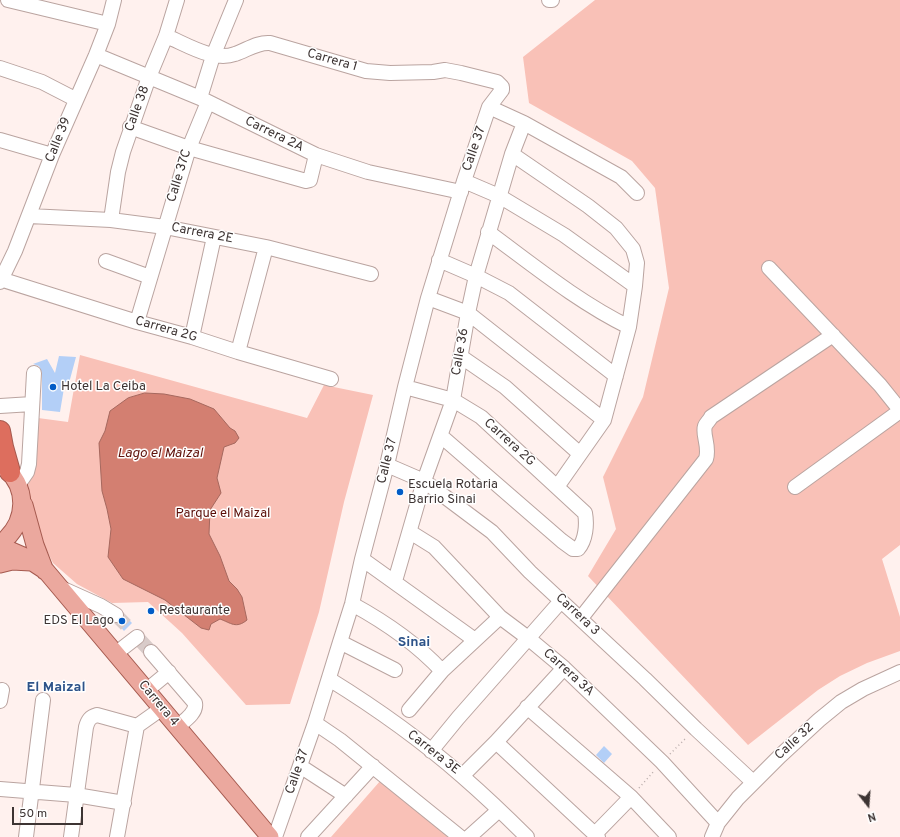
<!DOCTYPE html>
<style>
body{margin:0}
#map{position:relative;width:900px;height:837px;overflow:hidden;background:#fff1ee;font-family:Overpass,sans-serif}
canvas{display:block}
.north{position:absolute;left:848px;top:785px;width:40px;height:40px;-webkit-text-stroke:3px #fff;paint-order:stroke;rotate:163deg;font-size:11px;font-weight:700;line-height:16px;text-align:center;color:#3d3433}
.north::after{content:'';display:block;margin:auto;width:14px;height:18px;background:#3d3433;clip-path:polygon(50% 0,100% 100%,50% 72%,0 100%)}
.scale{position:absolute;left:12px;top:807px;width:71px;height:18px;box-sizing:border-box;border:2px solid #3d3433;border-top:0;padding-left:5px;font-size:12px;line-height:14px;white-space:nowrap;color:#3d3433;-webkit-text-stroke:3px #fff;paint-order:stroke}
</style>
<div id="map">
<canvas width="900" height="837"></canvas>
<div class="north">N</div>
<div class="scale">50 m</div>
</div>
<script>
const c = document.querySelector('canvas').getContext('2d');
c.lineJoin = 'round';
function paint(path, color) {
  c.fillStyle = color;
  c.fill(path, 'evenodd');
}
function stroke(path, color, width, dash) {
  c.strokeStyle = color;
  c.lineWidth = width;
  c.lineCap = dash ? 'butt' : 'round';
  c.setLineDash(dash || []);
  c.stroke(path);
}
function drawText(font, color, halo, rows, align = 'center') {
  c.font = font + ' Overpass,sans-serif';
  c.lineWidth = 3;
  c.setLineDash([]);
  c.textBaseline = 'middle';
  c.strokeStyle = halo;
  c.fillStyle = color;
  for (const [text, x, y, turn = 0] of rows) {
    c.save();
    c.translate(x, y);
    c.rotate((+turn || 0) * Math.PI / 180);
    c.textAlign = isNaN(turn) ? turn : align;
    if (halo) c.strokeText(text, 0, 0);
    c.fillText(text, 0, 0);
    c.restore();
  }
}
const green = new Path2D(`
 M595 0H900V545L882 559 900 617V651L867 663 840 676 818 690 748 745 588 576 616 529 603 477 643 397 669 288 655 188 632 161 529 103 523 57Z
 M80 355 307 418 324 385 373 395 344 502 319 612 290 704 246 705 182 633 148 602 112 603 77 584 53 563 38 533 32 513 28 484 35 453 38 418 68 422Z
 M381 780 452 837H331Z`);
const water = new Path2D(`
 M145 393 164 394 190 399 214 409 230 428 235 431 239 438 235 443 224 447 217 478 221 493 210 510 209 534 220 556 229 581 237 589 242 597 247 620C236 629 231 623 220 619L211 624 209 630 201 628 165 600 123 579 108 557 111 529 107 509 102 491 99 443 105 431 110 411 128 398Z`);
const building = new Path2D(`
 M59 356 76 357 69 383 65 382 60 412 42 410V373L39 366 33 364 47 359 55 373Z
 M124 615 132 623 124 631 117 623 123 620Z
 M145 640 149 644 145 646 143 652 138 647Z
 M604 746 612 754 604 763 596 755Z`);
const minorTunnel = new Path2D(`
 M116 615 128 627
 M139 639 151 652`);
const path = new Path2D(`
 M670 754 687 737
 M639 788 655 770`);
const minor = new Path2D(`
 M8 0 108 24
 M549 0H552
 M166 36C186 44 213 62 235 54 247 50 257 42 270 43L366 71 390 73 433 72 445 70 461 73 497 82 502 87V90L489 107 464 181 428 298 405 387 387 465 362 559 352 604 340 642 315 723 275 837
 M96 55 200 98 316 155 368 172 461 192
 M0 68 42 82 75 99
 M200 98 213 56 236 0
 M489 107 524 123 621 177 637 193
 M130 127 189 148 306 181 310 180 316 155
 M0 140 52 155
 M512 154 588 206 616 228 633 249 637 263 635 286 629 327 604 420 557 487
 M464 181 499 196 564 235 635 286
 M29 216 111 220 165 227 266 247 371 274
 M111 220 118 172 123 152 149 77 166 36 177 0
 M488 232C533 265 578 302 629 327
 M439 260 476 276 509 293 616 376
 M106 261 150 277
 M769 268 880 385 900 410
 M0 279 137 322 192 337 238 352 331 379
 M0 282 15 251 52 155 96 55 108 24 114 0
 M428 298 468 313 604 420
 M137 322 189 148 208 102
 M192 337 214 237
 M238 352 266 247
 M460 356 505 387 580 454
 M405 387 453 400 481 417 585 513C587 524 586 540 578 549H573L562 541 441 436
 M0 406 32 404
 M387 465 424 481 492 532 530 572 645 679 696 729 753 782
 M18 485 27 472 29 464 34 373
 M795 487 900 411
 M410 532 434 547 500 617 528 638 564 668 662 762 718 823
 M362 559 475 640
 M395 581 424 481 453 400 468 313 476 276 512 154 524 123
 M61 588 101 606 116 615
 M352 604C385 622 416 643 442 671
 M581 618 706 459C710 446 702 435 705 426 706 423 710 420 711 417L833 335
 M340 642 395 670
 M151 652 195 703C197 713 184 721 177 727
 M115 654 137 637
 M329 679C376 708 421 740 462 776 485 796 506 816 527 837
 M146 691 169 672
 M0 701 2 690
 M527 707 631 797 669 837
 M409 710 442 671 500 617
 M315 723 340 740 460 837
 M496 742 598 837
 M431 751 458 718 561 601
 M300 766 346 796
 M462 776 496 742 564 668
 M0 789 76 795 124 803
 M595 834 631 797
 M26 837 43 700
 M71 837 86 727C88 720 90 717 97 715L137 726 161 709
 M117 837 137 726
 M308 837 373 766
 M469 837 499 810
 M712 837 718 823 738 798 780 756 819 720 841 702 863 689 900 672`);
const major = new Path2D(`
 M24 505 35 545 45 571
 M0 544C28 523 30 485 0 464
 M0 546 23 556 46 571 270 837
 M0 564 12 561 31 562`);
const highway = new Path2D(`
 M0 431 3 447 10 472`);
const markers = [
 [53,387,4,"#025cc6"],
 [400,492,4,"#025cc6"],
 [151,611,4,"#025cc6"],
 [122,621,4,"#025cc6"]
];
const streetNames = [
 ["Carrera 1",332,61,16],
 ["Calle 38",138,109,-70],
 ["Carrera 2A",274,135,26],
 ["Calle 39",59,140,-68],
 ["Calle 37",475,149,-71],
 ["Calle 37C",180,176,-73],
 ["Carrera 2E",202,234,11],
 ["Carrera 2G",166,330,16],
 ["Calle 36",461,352,-80],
 ["Carrera 2G",509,443,42],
 ["Calle 37",388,461,-76],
 ["Carrera 3",577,615,43],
 ["Carrera 3A",568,673,42],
 ["Carrera 4",158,704,50],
 ["Calle 32",795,742,-43],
 ["Carrera 3E",433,753,38],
 ["Calle 37",298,772,-71]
];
const poiNames = [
 ["Hotel La Ceiba",61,387],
 ["Escuela Rotaria",408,485],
 ["Barrio Sinai",408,500],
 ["Restaurante",159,611],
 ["EDS El Lago",114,621,"right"]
];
const parkNames = [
 ["Parque el Maizal",223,514]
];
const waterNames = [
 ["Lago el Maizal",160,454]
];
const neighbourhoodNames = [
 ["Sinai",414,643],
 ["El Maizal",56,688]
];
paint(green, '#f9c1b7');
paint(water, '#d37f71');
stroke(water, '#a6685e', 1);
paint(building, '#b3cff7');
stroke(minorTunnel, '#d8cbc9', 14, [14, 7]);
stroke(minor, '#baa4a0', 16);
stroke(major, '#a55a4f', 19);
stroke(highway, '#a55a4f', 22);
stroke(path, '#b9adab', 1.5, [1, 3]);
stroke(minor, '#fff', 14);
stroke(major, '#eba89e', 17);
stroke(highway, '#dd6e5e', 20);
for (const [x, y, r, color] of markers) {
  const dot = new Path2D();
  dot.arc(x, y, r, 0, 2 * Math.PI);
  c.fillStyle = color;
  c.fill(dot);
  stroke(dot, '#fff', 1.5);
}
drawText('13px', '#3d3433', '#fff', streetNames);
drawText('13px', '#3d3433', '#fff', poiNames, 'left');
drawText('13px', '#5b0e08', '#fff', parkNames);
drawText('italic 14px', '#61140d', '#fff', waterNames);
drawText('bold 14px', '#2d5389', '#fff', neighbourhoodNames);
</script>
